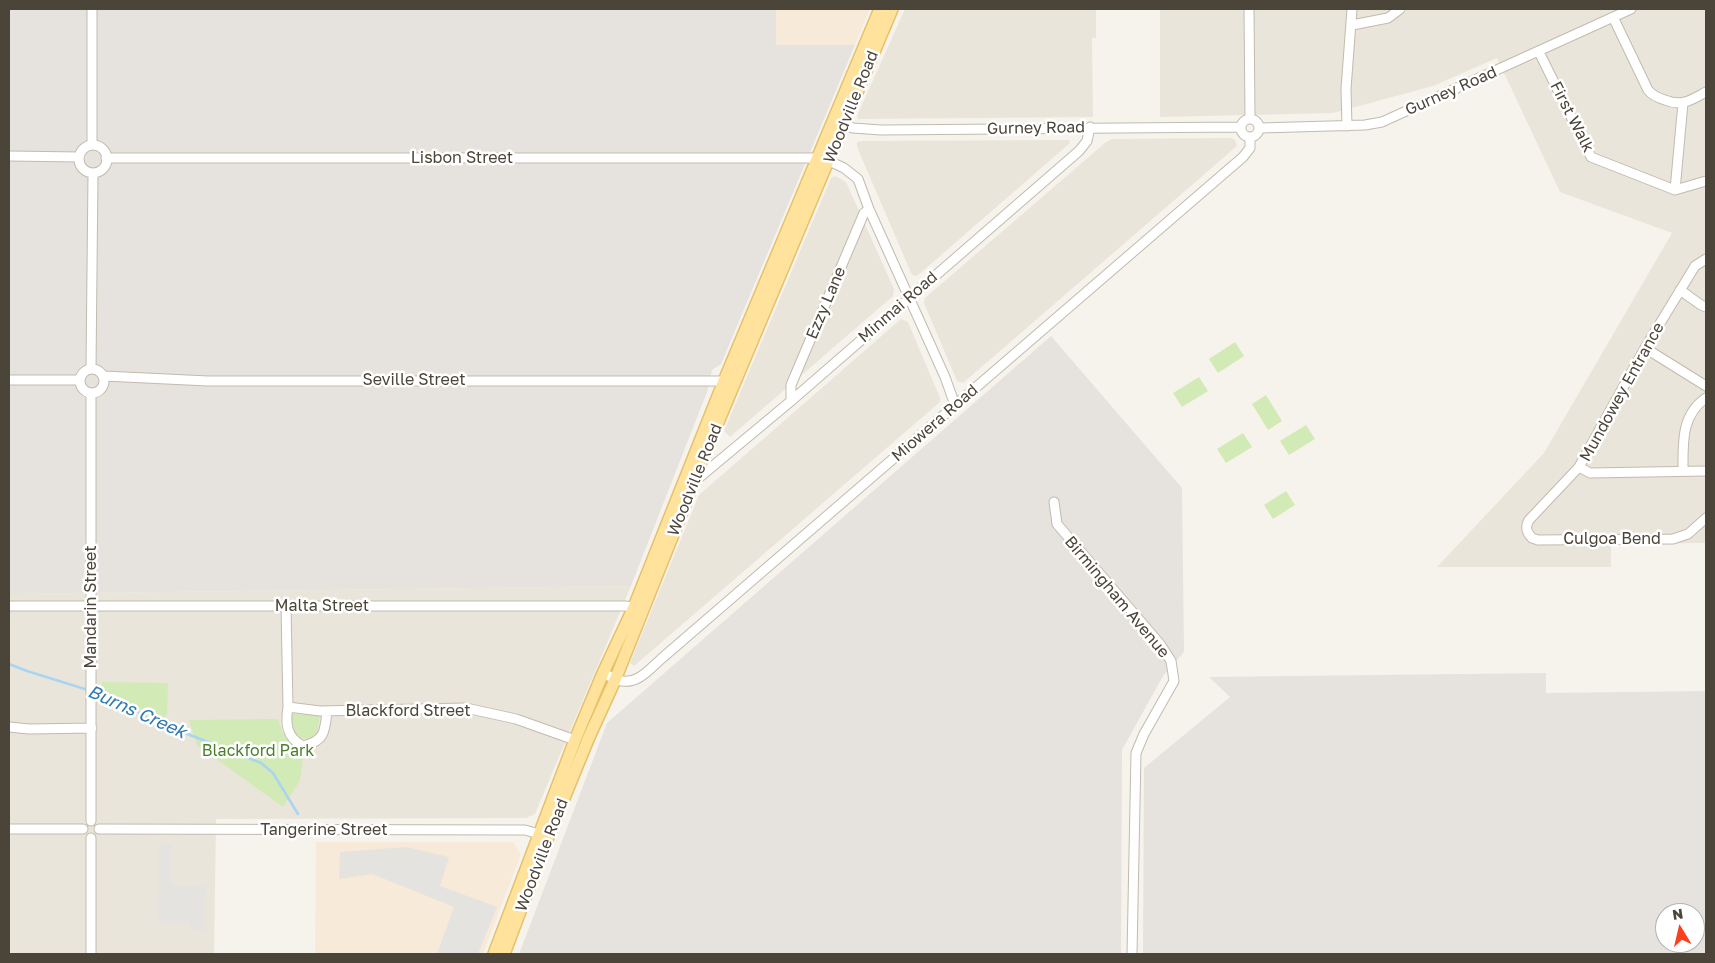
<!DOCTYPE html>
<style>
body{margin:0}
#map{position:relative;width:1715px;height:963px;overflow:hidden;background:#f6f3ec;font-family:"Golos Text",sans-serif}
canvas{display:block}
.frame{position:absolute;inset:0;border:10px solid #4b4439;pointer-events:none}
.north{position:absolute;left:1655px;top:903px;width:50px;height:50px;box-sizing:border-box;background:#fff;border:1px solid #b7b4b0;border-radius:50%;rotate:351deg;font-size:14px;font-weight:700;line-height:20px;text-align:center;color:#4b4439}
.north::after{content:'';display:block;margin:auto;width:18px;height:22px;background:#fc3f1d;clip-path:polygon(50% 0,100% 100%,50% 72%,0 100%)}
</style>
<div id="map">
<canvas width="1715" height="963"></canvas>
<div class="frame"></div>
<div class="north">N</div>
</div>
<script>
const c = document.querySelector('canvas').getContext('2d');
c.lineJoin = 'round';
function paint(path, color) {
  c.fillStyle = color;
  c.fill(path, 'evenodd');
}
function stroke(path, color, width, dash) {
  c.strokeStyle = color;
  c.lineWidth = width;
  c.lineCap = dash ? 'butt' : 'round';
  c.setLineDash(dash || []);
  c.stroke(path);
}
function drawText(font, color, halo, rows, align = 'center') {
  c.font = font + ' "Golos Text",sans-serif';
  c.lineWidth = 5;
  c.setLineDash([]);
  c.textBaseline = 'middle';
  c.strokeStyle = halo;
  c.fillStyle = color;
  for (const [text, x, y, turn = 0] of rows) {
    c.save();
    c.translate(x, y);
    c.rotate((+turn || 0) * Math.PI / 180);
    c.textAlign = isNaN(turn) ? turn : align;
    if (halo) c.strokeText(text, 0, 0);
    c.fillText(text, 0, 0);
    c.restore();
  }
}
const residential = new Path2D(`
 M905 9H1096V38H1092L1093 117 858 119 857 116Z
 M1160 9H1706V543L1611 544V567H1437L1544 453 1672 233 1560 192 1497 58 1433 86 1333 113 1160 117Z
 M1231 138 1235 140 1237 146 963 383 957 381 924 303 925 298 1106 142 1112 139Z
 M1069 140 1070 143 917 276 912 275 857 147V142L861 141Z
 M835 176 846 182 894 289 893 296 730 437 724 431 831 178Z
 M901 319 908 322 940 398V402L634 666 630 663 699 495Z
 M631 586 535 814 526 818 216 819 214 954H9V594Z`);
const commercial = new Path2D(`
 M776 9H870L855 45H776Z
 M316 842H513L521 854 483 954H315Z`);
const industrial = new Path2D(`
 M9 9H776V45H855L721 364 712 370 707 392 631 586 9 594Z
 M1051 336 1182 488 1184 652 1163 676 1122 750 1121 954H519L607 723Z
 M1546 673V693L1706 691V954H1143L1144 768 1230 697 1209 677ZM1665 913H1695V943H1665Z`);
const green = new Path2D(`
 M1235 342 1244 356 1218 373 1209 359Z
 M1199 377 1208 391 1182 407 1173 393Z
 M1266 395 1282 421 1268 430 1252 404Z
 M1306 425 1315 439 1289 455 1280 441Z
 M1243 433 1252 447 1226 463 1217 449Z
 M1286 491 1295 505 1273 519 1264 505Z
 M102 682 168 683 167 713 164 720 102 690Z
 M291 714 320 715 317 733 309 739 299 738C293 731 291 724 291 714Z
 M278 719C284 736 286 742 304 749L300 780 283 807 197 745 189 720Z`);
const parking = new Path2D(`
 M159 843H171V886H205L204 930H190V923H158Z
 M406 847 449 857 440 886 497 907 478 954H437L454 907 372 874 339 879 340 852Z`);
const stream = new Path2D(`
 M9 664 27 671 88 690
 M94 691 109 696 152 720 261 763 273 773 298 814`);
const minor = new Path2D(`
 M1249 9 1250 119
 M1613 17 1648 90C1653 96 1658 98 1665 100 1682 107 1691 100 1706 92
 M1352 25 1388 18 1400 9
 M1539 52 1591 157 1675 190 1706 181
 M1241 128a9 9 0 1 1 18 0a9 9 0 1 1-18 0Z
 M837 122 853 128 881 130 1241 127
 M1347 126 1346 89 1352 9
 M1260 128 1365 125 1382 122 1631 9
 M92 145V9
 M79 159a14 14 0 1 1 28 0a14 14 0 1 1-28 0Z
 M9 156 79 157
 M106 158H818
 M829 161 844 168 858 179 869 209 945 377 955 405
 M1675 190 1683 103
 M1706 259 1695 266 1645 348 1579 467 1529 520C1525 527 1526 532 1532 538L1538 540 1673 539 1688 534 1706 518
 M1680 290 1701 305 1706 307
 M1645 348 1706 386
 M91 368 93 173
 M80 381a12 12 0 1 1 24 0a12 12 0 1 1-24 0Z
 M104 376 208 381H724
 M9 380H80
 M791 401V385L864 213 869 209
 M1579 467 1590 473 1706 471
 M1683 471C1683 443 1681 415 1706 398
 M695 481 791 401 1079 151 1087 141 1090 127
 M1054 502 1057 524 1160 644 1171 661 1174 681 1144 734 1136 753 1132 954
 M9 606H625L634 607
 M286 606 288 707 320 711 466 708 516 719 575 740
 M603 673C608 675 613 679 618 680 636 686 649 670 661 659L1243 157 1250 148V138
 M288 707C285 724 287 738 303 746 325 741 325 731 327 711
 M9 727 29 729 92 728
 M91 821V393
 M9 829H83
 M99 829 525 830 546 836
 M91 954V838`);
const major = new Path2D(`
 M494 954 575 740 603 673 634 607 724 381 880 9
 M504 954 548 837 589 737 615 680 716 427 892 9`);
const streetNames = [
 ["Gurney Road",1451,91,-24],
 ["Woodville Road",851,107,-68],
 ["First Walk",1572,117,63],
 ["Gurney Road",1036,128,-1],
 ["Lisbon Street",462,158],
 ["Ezzy Lane",826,303,-67],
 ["Minmai Road",898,307,-41],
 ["Seville Street",414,380],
 ["Mundowey Entrance",1622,392,-61],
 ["Miowera Road",935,423,-41],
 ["Woodville Road",695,480,-68],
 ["Culgoa Bend",1612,539],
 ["Birmingham Avenue",1117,597,50],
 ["Malta Street",322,606],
 ["Mandarin Street",91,607,-90],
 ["Blackford Street",408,711],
 ["Tangerine Street",324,830],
 ["Woodville Road",542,855,-69]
];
const parkNames = [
 ["Blackford Park",258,751]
];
const waterNames = [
 ["Burns Creek",137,712,24]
];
paint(residential, '#eae5da');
paint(commercial, '#f7ead8');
paint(industrial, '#e6e2dd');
paint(green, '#d2eab5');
paint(parking, '#e5e3e0');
stroke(stream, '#a9d4f2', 2.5);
stroke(minor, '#c2bbae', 11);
stroke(major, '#e6c16a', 14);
stroke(minor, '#fff', 9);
stroke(major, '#ffe39c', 11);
drawText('16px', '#4b4439', '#fff', streetNames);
drawText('16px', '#4a7f2a', '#fff', parkNames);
drawText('italic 18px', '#2e7ab2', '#fff', waterNames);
</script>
